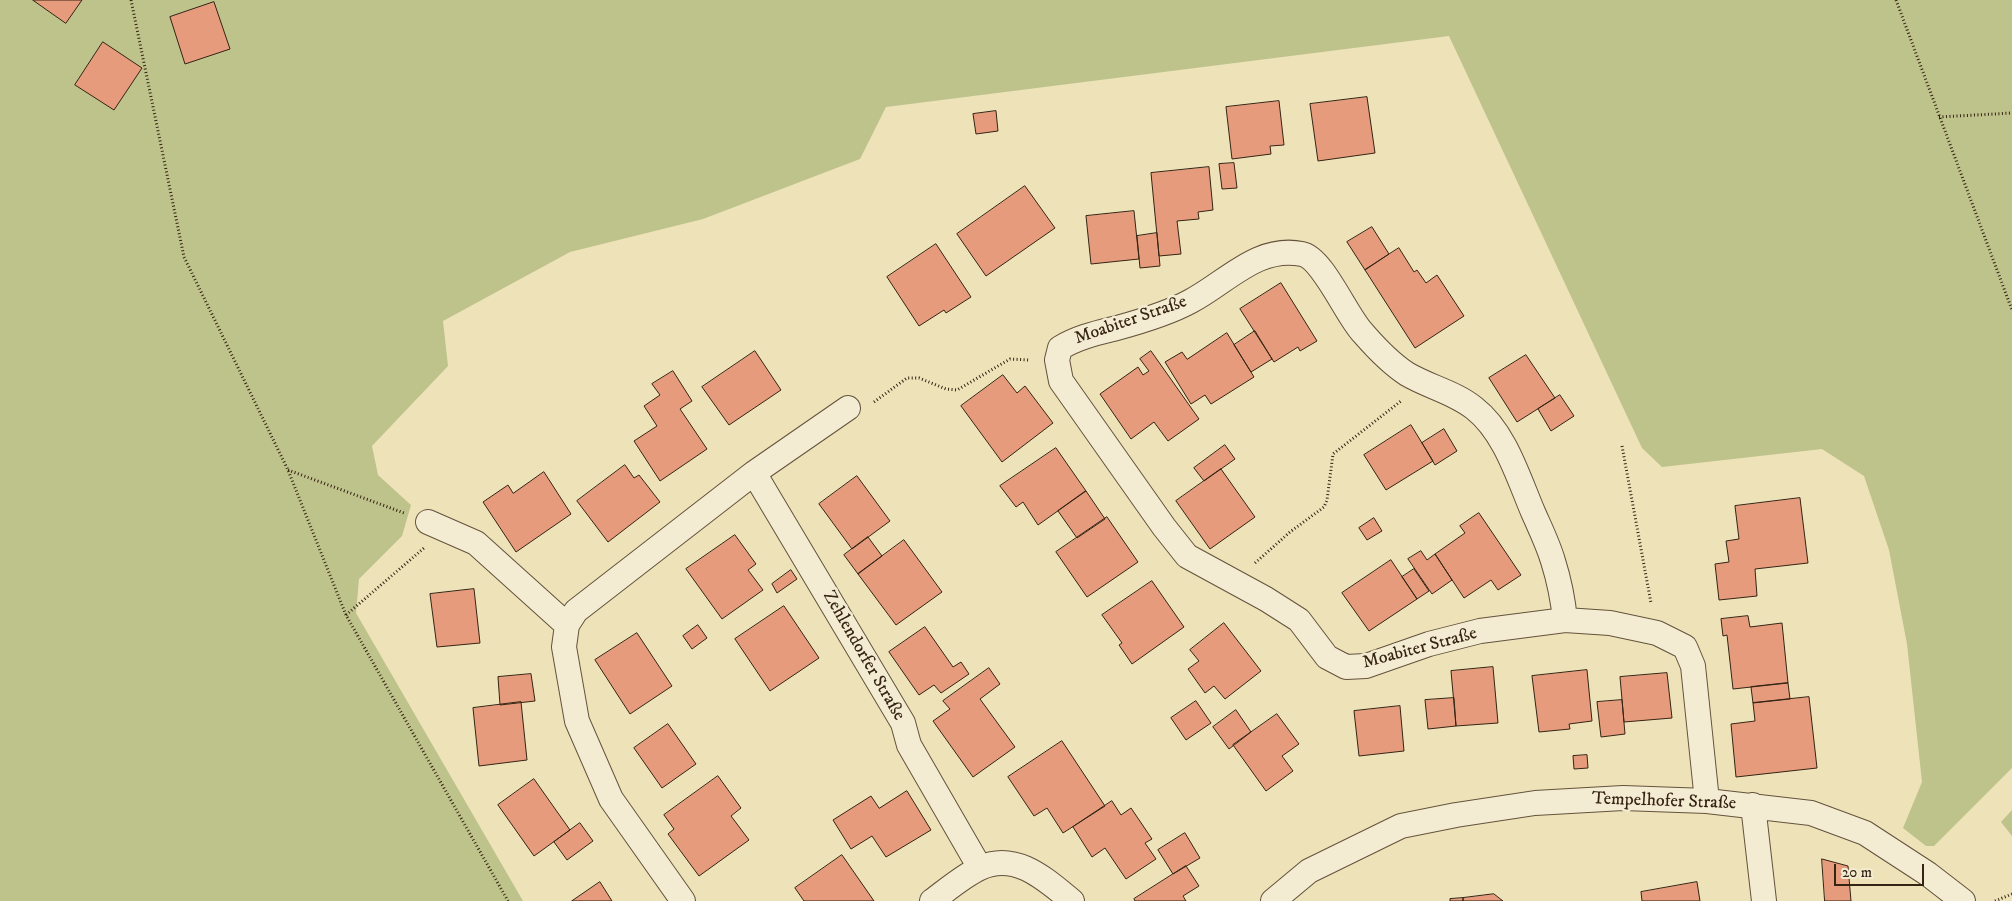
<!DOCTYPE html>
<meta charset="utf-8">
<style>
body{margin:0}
#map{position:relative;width:2012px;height:901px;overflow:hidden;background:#eee2b9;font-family:"IM FELL DW Pica",serif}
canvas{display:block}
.scale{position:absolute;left:1834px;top:864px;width:90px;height:22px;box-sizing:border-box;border:2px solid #352313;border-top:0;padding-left:6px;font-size:15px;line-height:18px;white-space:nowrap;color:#352313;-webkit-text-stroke:4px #f4ecd2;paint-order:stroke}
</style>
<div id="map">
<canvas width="2012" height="901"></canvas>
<div class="scale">20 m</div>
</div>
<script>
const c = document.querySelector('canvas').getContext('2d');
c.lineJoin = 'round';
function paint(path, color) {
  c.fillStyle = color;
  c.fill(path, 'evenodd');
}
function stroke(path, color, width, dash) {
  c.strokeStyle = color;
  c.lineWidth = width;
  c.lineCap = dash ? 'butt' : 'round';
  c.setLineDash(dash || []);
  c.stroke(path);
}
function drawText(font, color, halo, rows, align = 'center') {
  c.font = font + ' "IM FELL DW Pica",serif';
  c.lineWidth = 5;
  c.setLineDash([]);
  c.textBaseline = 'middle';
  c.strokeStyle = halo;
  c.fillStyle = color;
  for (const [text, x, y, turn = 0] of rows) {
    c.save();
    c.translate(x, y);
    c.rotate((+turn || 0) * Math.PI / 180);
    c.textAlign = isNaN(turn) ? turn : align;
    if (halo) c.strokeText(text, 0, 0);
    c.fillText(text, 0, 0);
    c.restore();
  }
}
const green = new Path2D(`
 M0 0H2012V768L1934 846H1926L1903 828 1922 782 1907 644 1889 550 1864 476 1822 449 1662 467 1642 448 1449 36 886 107 860 159 703 219 570 252 443 321 448 366 372 446 378 475 411 505 402 536 359 579 356 613 523 901H0Z
 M2012 810V836L2001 822Z`);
const building = new Path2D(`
 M33 0H82L66 23Z
 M214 2 230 49 185 64 170 17Z
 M103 42 142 68 114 110 75 85Z
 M1367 97 1375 153 1318 161 1310 104Z
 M1279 101 1284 145 1270 146 1271 154 1232 159 1226 107Z
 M996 111 998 131 976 134 973 114Z
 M1234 163 1237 188 1222 189 1219 164Z
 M1209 167 1213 210 1198 212 1199 219 1177 221 1181 254 1159 256 1151 173Z
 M1025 186 1055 228 986 276 957 234Z
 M1134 211 1139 259 1091 264 1086 216Z
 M1372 227 1389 254 1365 270 1347 242Z
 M1157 233 1160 266 1140 268 1137 236Z
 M936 244 971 297 946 313 944 310 919 326 887 277Z
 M1399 248 1414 272 1417 270 1426 283 1437 275 1464 316 1415 348 1365 270Z
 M1281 283 1317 341 1300 351 1298 347 1274 362 1240 309Z
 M1255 331 1272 359 1251 372 1234 345Z
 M1227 333 1254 377 1211 404 1205 395 1191 404 1165 362 1182 352 1187 359Z
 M755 351 781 390 729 425 702 387Z
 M1151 351 1199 419 1168 441 1154 422 1131 439 1100 394 1138 367 1143 375 1149 371 1140 359Z
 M1526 355 1555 398 1517 422 1489 378Z
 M673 371 692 401 680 409 707 449 660 481 634 441 657 426 644 406 660 395 652 384Z
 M1003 375 1017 393 1025 386 1053 423 1002 462 961 406Z
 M1560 395 1574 416 1551 431 1538 409Z
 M1411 425 1433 461 1386 490 1364 455Z
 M1444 429 1457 451 1435 465 1422 443Z
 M1225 445 1235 459 1204 481 1194 468Z
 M1056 448 1086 491 1038 525 1023 502 1016 507 1000 486Z
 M625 465 634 478 639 475 660 502 608 542 577 501Z
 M1221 469 1255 517 1210 549 1176 501Z
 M544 472 571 514 516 552 483 502 508 485 513 493Z
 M857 476 890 521 852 549 819 504Z
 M1086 491 1105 519 1077 538 1058 511Z
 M1800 498 1808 563 1755 569 1757 596 1719 600 1715 564 1729 562 1726 541 1739 539 1735 506Z
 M1479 513 1521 575 1498 590 1491 580 1464 598 1435 554 1465 533 1460 526Z
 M1107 517 1138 562 1087 597 1056 552Z
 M1374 518 1382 531 1367 540 1359 528Z
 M735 535 756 564 748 570 763 590 722 619 686 569Z
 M868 537 882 556 858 574 844 555Z
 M904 540 942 592 896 625 858 574Z
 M1421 551 1427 560 1435 554 1452 580 1432 594 1408 559Z
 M1391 560 1417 599 1369 631 1342 593Z
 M1414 569 1429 591 1417 599 1402 577Z
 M791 570 797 579 777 593 772 584Z
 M1152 581 1184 627 1132 664 1119 645 1122 643 1102 615Z
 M474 589 480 643 437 647 430 594Z
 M784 606 819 658 770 691 735 639Z
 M1748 616 1750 627 1782 623 1788 683 1733 689 1727 635 1723 636 1721 619Z
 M1224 623 1261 671 1225 699 1214 686 1205 693 1188 669 1199 661 1190 650Z
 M698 625 707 638 692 649 683 636Z
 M925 627 953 667 961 662 969 674 941 693 934 685 919 695 889 652Z
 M637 633 672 686 630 714 595 660Z
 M1493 667 1498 723 1456 726 1451 671Z
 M989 668 1000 684 980 699 1015 747 973 777 933 721 950 709 943 701Z
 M1587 670 1592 721 1569 724 1570 729 1539 732 1532 676Z
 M1667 673 1672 718 1624 722 1620 677Z
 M531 674 535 701 500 705 498 677Z
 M1788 683 1790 699 1753 703 1751 687Z
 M1809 697 1817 768 1736 777 1731 724 1755 721 1753 703Z
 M1454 698 1456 726 1428 729 1425 700Z
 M1622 700 1625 734 1601 737 1597 702Z
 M1196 701 1211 723 1186 740 1171 718Z
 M521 702 527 760 479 766 473 708Z
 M1400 706 1404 751 1359 756 1354 711Z
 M1236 710 1251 732 1229 749 1213 727Z
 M1277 714 1299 744 1282 756 1293 771 1266 791 1233 745Z
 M668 724 696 764 662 788 634 748Z
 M1062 741 1105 806 1063 833 1047 808 1034 816 1008 777Z
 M1587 755 1588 768 1574 769 1573 756Z
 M718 776 741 808 731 816 749 840 699 876 668 834 674 829 664 815Z
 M534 779 570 830 534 856 498 805Z
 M907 791 931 830 886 857 872 836 851 849 833 820 871 796 879 808Z
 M1112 801 1121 815 1131 808 1152 839 1145 843 1156 859 1126 879 1105 848 1092 857 1073 827Z
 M580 823 593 841 567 860 554 842Z
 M1185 833 1200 858 1173 874 1158 850Z
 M842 855 874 901H804L795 888Z
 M1822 859 1848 866 1851 901H1825Z
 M1186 866 1199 886 1183 896 1186 901H1135L1134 899Z
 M600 882 612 901H572Z
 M1697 882 1700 901H1642L1641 892Z
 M1494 894 1503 901H1463V898Z
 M1463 898V901H1450V899Z`);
const path = new Path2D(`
 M131 0 184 257 288 470 346 615 508 901
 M1896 0 2012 310
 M1939 117 2012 113
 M874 402 907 378H919L946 389 957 390 1010 359 1029 360
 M1622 446 1651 603
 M288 470 404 513
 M1255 563 1290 532 1324 507 1327 500 1333 454 1401 401
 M346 615 424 548
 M1995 901 2012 894`);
const minor = new Path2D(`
 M754 473 903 723 909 745 980 868
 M428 522 476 543 567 625
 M1565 620C1563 599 1559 580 1553 561 1548 544 1540 528 1533 512 1518 477 1505 432 1474 408 1454 392 1429 387 1407 374 1390 363 1376 348 1363 333 1347 317 1323 258 1302 254 1258 245 1227 282 1191 301 1171 312 1139 322 1117 328 1097 333 1078 337 1060 348L1057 360 1061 381 1164 527 1187 556 1266 599 1299 620 1327 657 1346 667 1366 666 1429 644 1480 631 1565 620 1610 623 1657 633 1685 647 1693 666 1707 801
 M1753 805 1764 901
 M683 901 611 799 577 721 564 647 567 625 576 611 754 473 848 408
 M932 901C947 890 963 876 980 868 1016 851 1046 880 1072 901
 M1273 901 1309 871 1401 826 1456 815 1535 803 1623 798 1707 801 1811 813 1865 833 1928 874 1963 901`);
const streetNames = [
 ["Moabiter Straße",1131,321,-19],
 ["Moabiter Straße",1420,649,-15],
 ["Zehlendorfer Straße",863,656,60],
 ["Tempelhofer Straße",1664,802,2]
];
paint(green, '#bec28b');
paint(building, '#e69c7c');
stroke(building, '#352313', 1);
stroke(minor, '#63533c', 26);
stroke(path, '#352313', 3, [1, 2.5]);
stroke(minor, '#f4ecd2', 24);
drawText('18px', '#352313', '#f4ecd2', streetNames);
</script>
